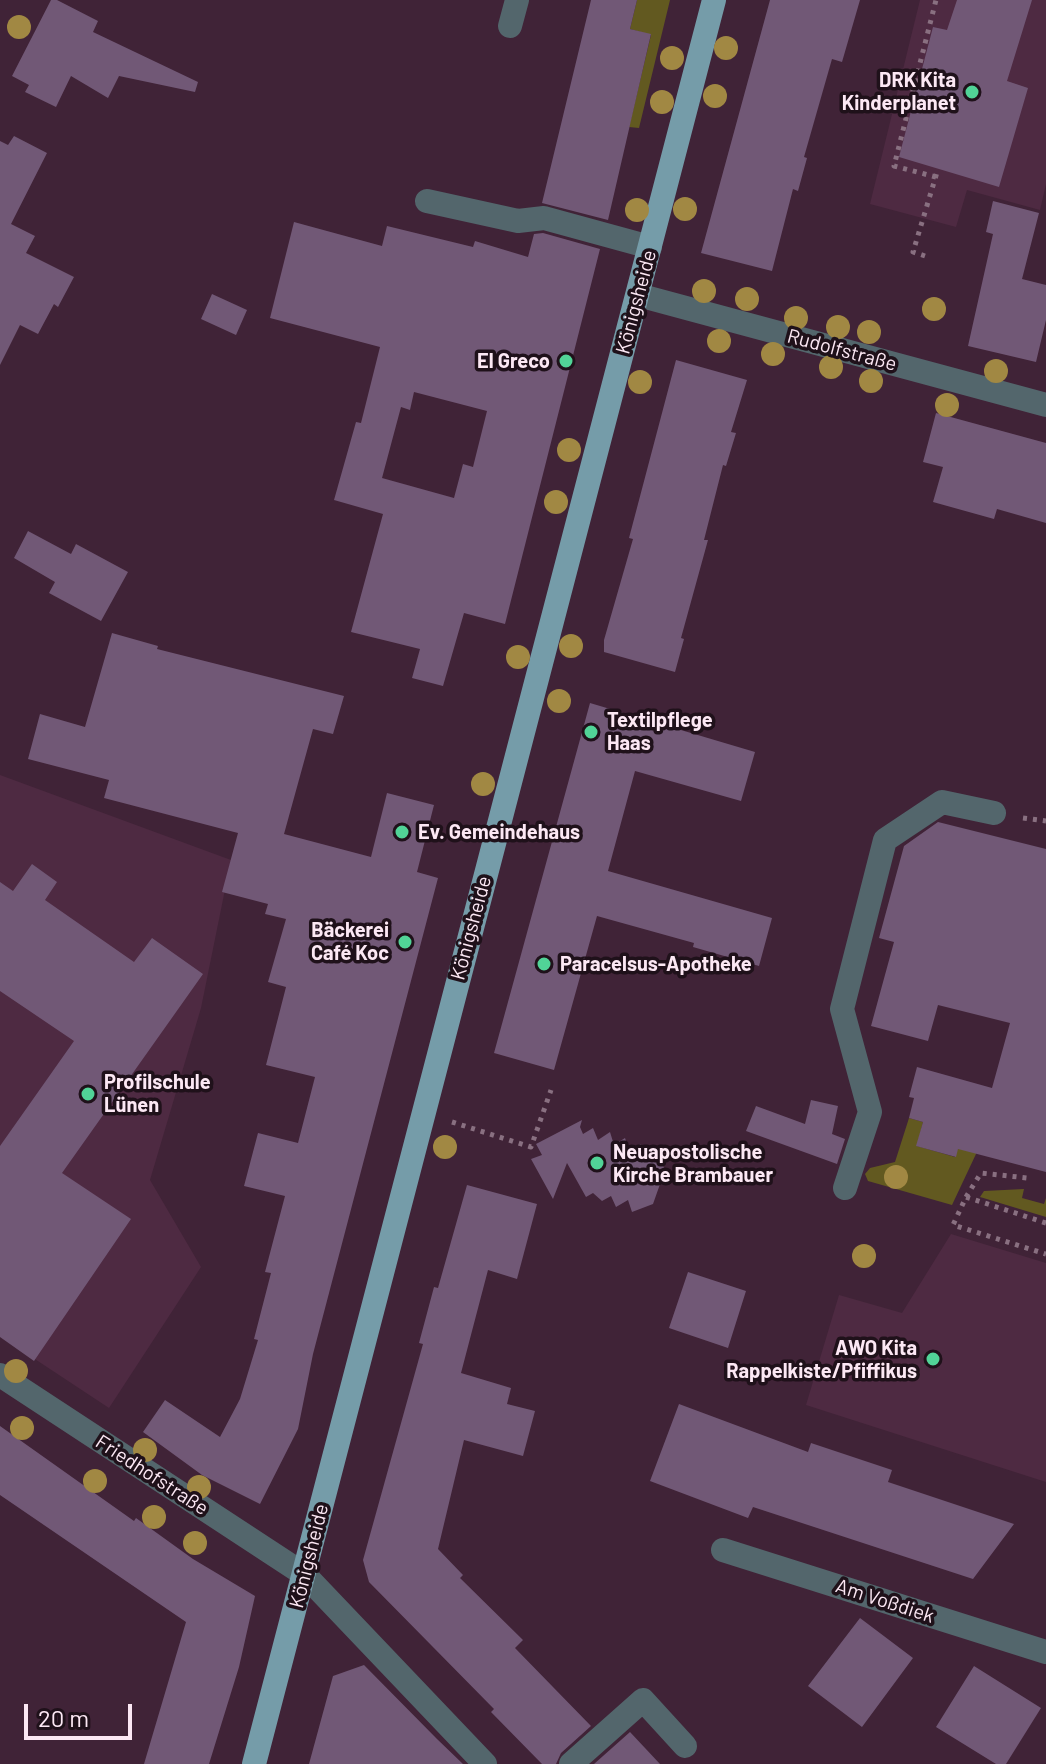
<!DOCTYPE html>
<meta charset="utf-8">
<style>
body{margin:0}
#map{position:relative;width:1046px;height:1764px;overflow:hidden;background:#402337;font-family:Barlow,sans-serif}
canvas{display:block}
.scale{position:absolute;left:24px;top:1704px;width:108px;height:36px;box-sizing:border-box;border:4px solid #fce8f4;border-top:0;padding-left:10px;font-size:24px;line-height:28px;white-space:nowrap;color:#fce8f4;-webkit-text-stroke:6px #1f111a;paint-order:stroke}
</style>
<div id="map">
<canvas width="1046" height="1764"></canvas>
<div class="scale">20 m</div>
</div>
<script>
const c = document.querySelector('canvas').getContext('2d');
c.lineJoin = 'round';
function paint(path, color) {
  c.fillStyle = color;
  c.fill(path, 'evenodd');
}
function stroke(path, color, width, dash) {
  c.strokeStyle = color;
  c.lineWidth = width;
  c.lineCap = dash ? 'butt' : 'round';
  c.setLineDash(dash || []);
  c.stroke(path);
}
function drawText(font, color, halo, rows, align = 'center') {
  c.font = font + ' Barlow,sans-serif';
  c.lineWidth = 7;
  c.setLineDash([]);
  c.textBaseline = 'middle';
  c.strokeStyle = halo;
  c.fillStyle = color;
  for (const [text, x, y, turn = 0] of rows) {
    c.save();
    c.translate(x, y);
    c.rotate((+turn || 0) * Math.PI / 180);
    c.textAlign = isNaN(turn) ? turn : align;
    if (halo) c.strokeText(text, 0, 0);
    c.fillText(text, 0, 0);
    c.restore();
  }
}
const built = new Path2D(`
 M920 0H1046V184L1040 210 967 190 956 227 870 204Z
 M0 775 231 860 201 1008 150 1180 201 1267 109 1408 0 1336Z
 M951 1234 1046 1263V1482L806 1405 839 1295 902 1313Z`);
const green = new Path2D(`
 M637 0H670L639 128 629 127 651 35 630 29Z
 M909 1118 923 1122 917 1146 955 1157 963 1132 984 1137 952 1205 868 1181 865 1174 870 1168 895 1162Z
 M1024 1189 1022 1198 1044 1204 1046 1198V1217L980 1197 984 1191Z`);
const building = new Path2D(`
 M51 0H57L98 21 93 32 198 82 195 92 119 76 108 98 71 76 56 107 25 92 29 85 12 76Z
 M591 0H637L630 29 651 34 608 220 542 203Z
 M770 0H860L842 62 832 59 804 157 807 158 798 191 793 189 772 271 701 253Z
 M957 0H1032L1007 81 1028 88 999 187 899 157 933 27 947 30Z
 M14 136 47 153 11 224 35 236 26 253 74 277 58 307 54 304 38 334 20 325 0 365V141L8 145Z
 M993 201 1039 213 1022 279 1046 285V320L1036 362 968 346 993 234 986 232Z
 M294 222 382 246 387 226 473 247 475 241 528 257 534 234 543 233 600 249 505 624 464 613 443 686 412 678 420 649 351 632 383 514 334 500 356 422 361 423 380 347 270 318ZM414 392 487 411 473 467 463 464 454 498 382 478 401 407 410 410Z
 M212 294 247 310 236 335 201 319Z
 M676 360 747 380 731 432 736 433 726 466 723 465 704 540H708L681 638 684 639 675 672 604 652V640L633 539 629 538Z
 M936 413 1046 443V523L997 509 994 519 933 502 943 467 923 462Z
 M28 531 71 554 76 544 128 572 101 621 49 593 55 582 14 558Z
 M112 633 158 646 157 649 344 696 333 734 313 729 284 834 371 857 387 793 434 805 417 872 438 878 313 1354 298 1429 260 1504 202 1475 143 1432 165 1400 220 1437 240 1399 258 1340 254 1339 271 1273 265 1272 285 1196 244 1186 258 1133 298 1143 315 1077 266 1065 286 987 268 982 286 919 265 914 268 904 222 892 238 833 104 798 109 780 28 759 40 714 85 727Z
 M590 703 755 752 741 801 635 771 608 871 772 918 759 966 693 947 694 943 597 916 554 1070 494 1053Z
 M938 822 1046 849V1172L958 1149 956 1157 916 1146 923 1122 909 1118 914 1098 909 1097 917 1067 992 1088 1010 1023 938 1005 928 1041 871 1026 894 942 879 938 904 846Z
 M32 864 57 882 45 900 134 962 152 938 203 974 62 1173 131 1219 34 1361 0 1337V1146L74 1041 0 991V882L13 891Z
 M811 1100 838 1106 832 1134 845 1139 837 1164 746 1131 756 1106 805 1124Z
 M582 1120 580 1127 583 1134 593 1128 598 1140 610 1132 614 1145 625 1138 629 1150 641 1144 646 1154 655 1149 665 1170 653 1204 632 1212 628 1200 616 1207 611 1196 602 1201 593 1193 586 1197 567 1163 553 1199 531 1159 542 1155 536 1144Z
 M467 1185 537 1204 517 1279 488 1270 461 1373 511 1388 507 1404 535 1411 523 1456 464 1440 438 1549 463 1575 460 1578 523 1640 515 1648 591 1726 561 1753 556 1764H542L491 1712 494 1709 369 1582 363 1560 423 1344 419 1343 434 1287 438 1288Z
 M688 1272 746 1291 728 1348 669 1328Z
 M679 1404 808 1452 811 1443 892 1470 888 1482 1014 1524 973 1579 753 1507 748 1518 650 1481Z
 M0 1426 134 1521 136 1518 193 1559 255 1596 239 1667 209 1764H144L186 1622 0 1495Z
 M860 1618 913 1658 862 1727 808 1686Z
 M364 1665 437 1739 463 1764H309L333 1676Z
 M974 1666 1041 1708 1006 1764H996L936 1727Z
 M630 1732 660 1764H594Z`);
const path = new Path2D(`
 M936 177 894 166 936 0
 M925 256 913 252 938 169
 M1023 818 1046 821
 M452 1122 531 1147 551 1090
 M966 1197 981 1173 1027 1178
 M1046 1223 966 1197 953 1225 1046 1254`);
const minor = new Path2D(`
 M510 26 517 0
 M427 201 518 221 544 218 650 247
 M638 295 1046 405
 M845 1188 870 1112 842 1009 885 840 942 802 994 813
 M0 1375 305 1575 485 1764
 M723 1550 1046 1652
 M571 1764 643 1700 685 1746`);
const major = new Path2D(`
 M254 1764 714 0`);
const trees = [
 [19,27],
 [726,48],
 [672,58],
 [715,96],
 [662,102],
 [685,209],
 [637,210],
 [704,291],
 [747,299],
 [934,309],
 [796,318],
 [838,327],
 [869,332],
 [719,341],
 [773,354],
 [831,367],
 [996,371],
 [871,381],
 [640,382],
 [947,405],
 [569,450],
 [556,502],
 [571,646],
 [518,657],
 [559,701],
 [483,784],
 [445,1147],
 [896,1177],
 [864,1256],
 [16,1371],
 [22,1428],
 [145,1450],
 [95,1481],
 [199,1487],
 [154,1517],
 [195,1543]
];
const markers = [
 [972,92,8,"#51d397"],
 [566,361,8,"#51d397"],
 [591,732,8,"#51d397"],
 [402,832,8,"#51d397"],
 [405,942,8,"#51d397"],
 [544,964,8,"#51d397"],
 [88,1094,8,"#51d397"],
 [597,1163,8,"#51d397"],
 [933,1359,8,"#51d397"]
];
const poiNames = [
 ["DRK Kita",956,80,"right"],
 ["Kinderplanet",956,103,"right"],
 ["El Greco",550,361,"right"],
 ["Textilpflege",607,720],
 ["Haas",607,743],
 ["Ev. Gemeindehaus",418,832],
 ["Bäckerei",389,930,"right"],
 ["Café Koc",389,953,"right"],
 ["Paracelsus-Apotheke",560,964],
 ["Profilschule",104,1082],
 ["Lünen",104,1105],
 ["Neuapostolische",613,1152],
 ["Kirche Brambauer",613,1175],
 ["AWO Kita",917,1348,"right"],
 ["Rappelkiste/Pfiffikus",917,1371,"right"]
];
const streetNames = [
 ["Königsheide",636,302,-75],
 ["Rudolfstraße",842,350,15],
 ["Königsheide",471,928,-75],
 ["Friedhofstraße",152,1475,33],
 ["Königsheide",309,1556,-76],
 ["Am Voßdiek",885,1601,18]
];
paint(built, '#4e2a42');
paint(green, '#625920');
paint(building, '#715876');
stroke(path, '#897081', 5, [4, 6]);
stroke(minor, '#53666c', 24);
stroke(major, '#759ca9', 24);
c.fillStyle = '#a18843';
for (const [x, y] of trees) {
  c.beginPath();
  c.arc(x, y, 12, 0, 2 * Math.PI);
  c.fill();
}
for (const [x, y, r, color] of markers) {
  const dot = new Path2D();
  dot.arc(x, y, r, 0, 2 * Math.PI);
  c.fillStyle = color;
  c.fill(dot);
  stroke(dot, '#1f111a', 3);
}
drawText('bold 20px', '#fce8f4', '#1f111a', poiNames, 'left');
drawText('20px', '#fce8f4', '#1f111a', streetNames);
</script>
